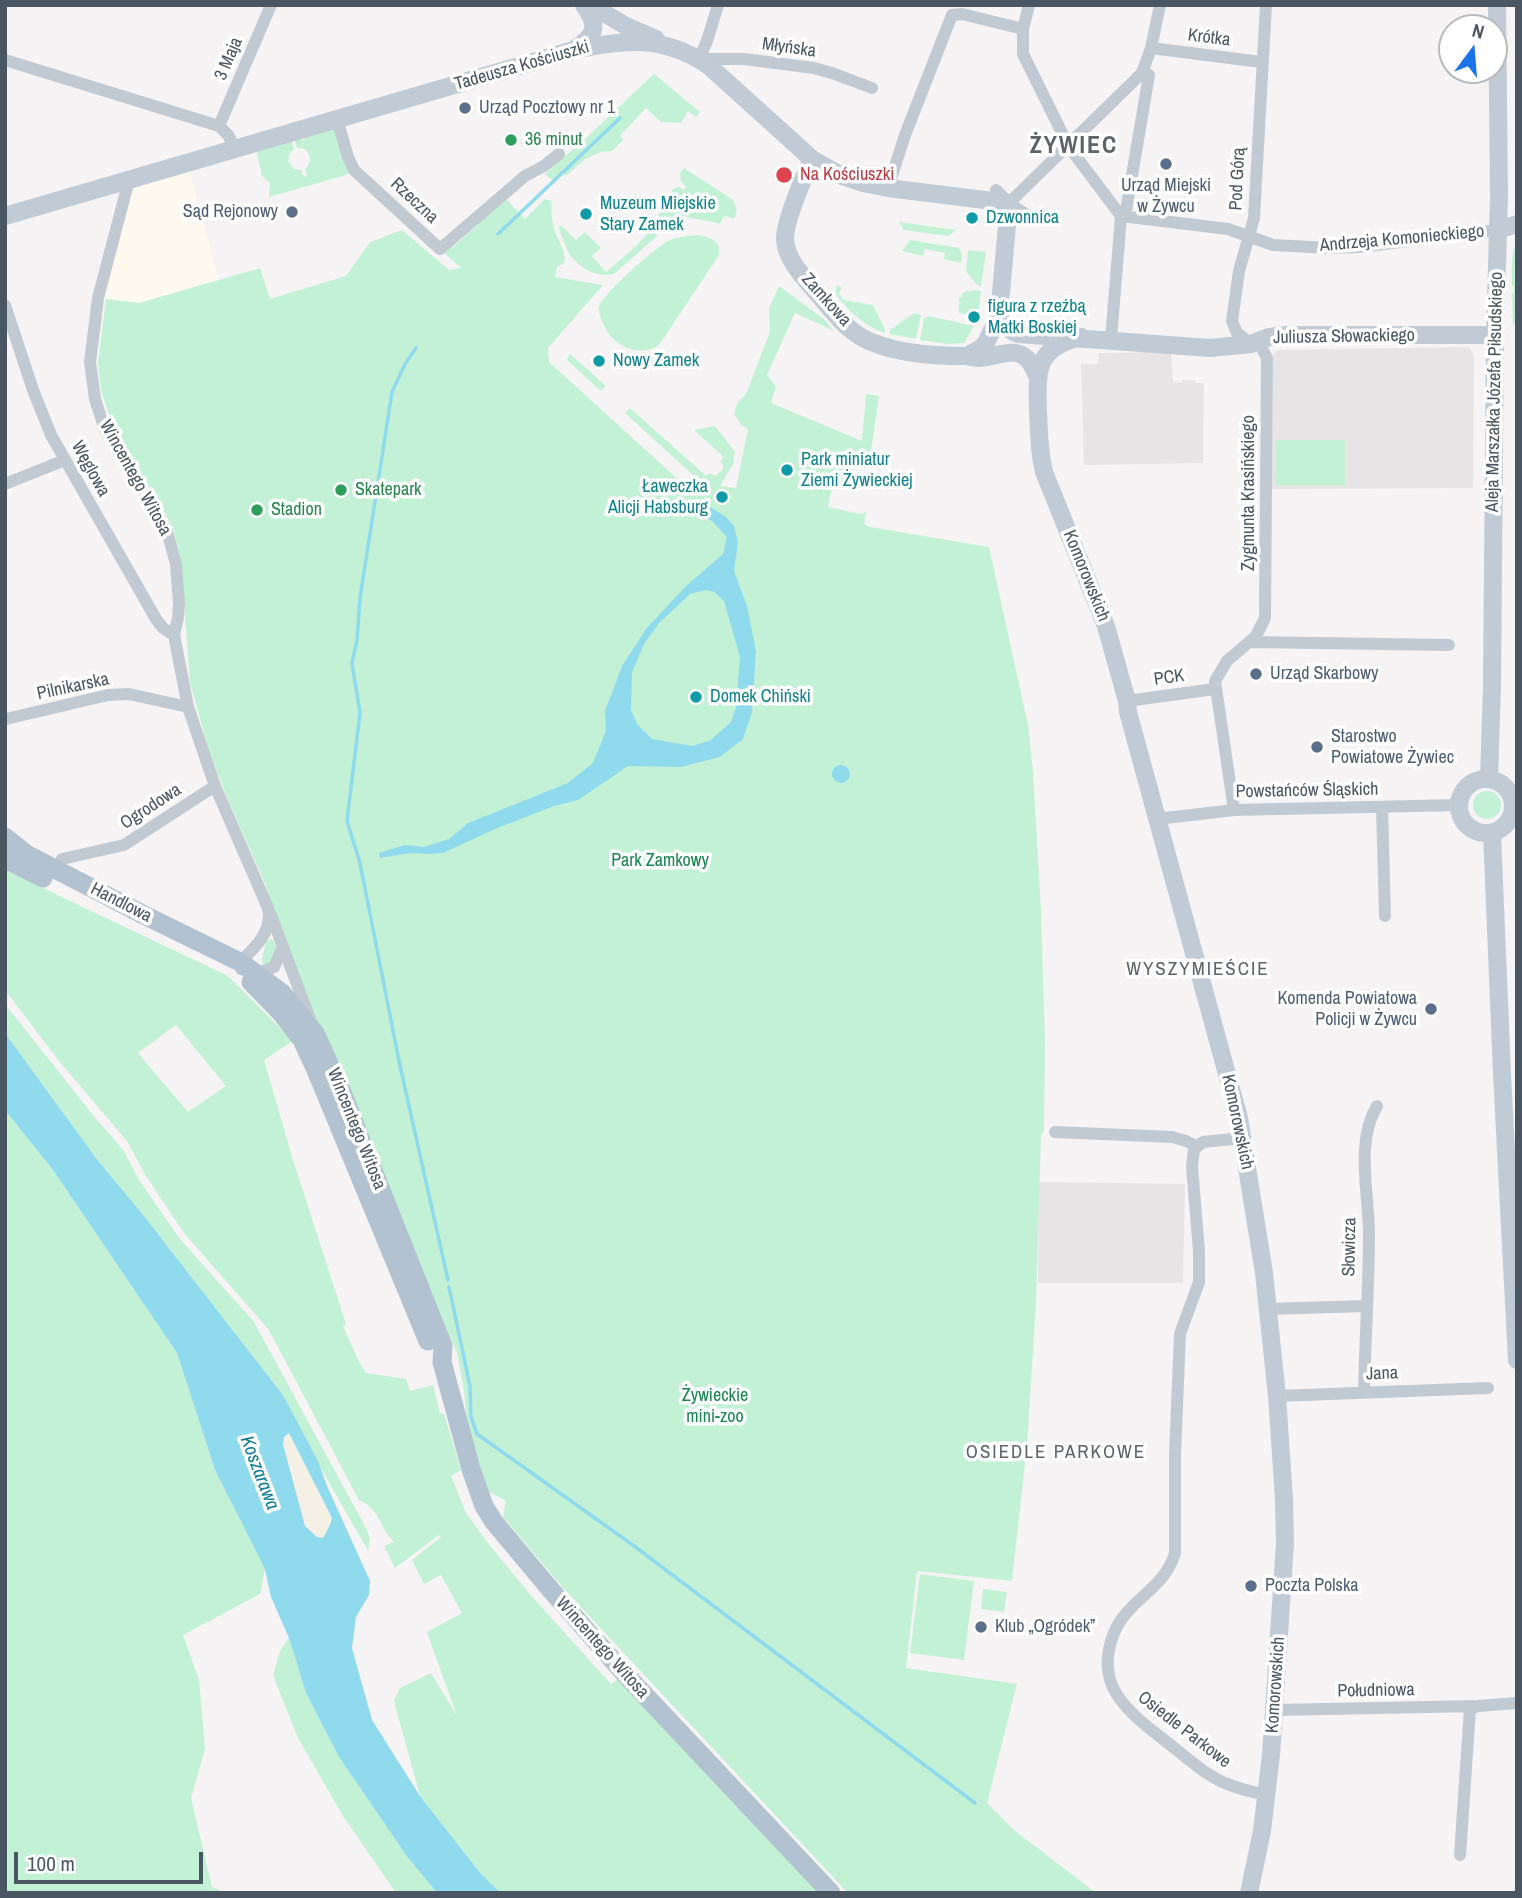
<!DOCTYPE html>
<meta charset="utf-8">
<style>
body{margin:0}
#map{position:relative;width:1522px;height:1898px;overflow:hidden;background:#f5f3f3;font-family:"Archivo Narrow",sans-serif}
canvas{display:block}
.frame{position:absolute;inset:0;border:7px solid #4a5661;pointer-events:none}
.north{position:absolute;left:1438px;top:14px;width:70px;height:70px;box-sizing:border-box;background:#fff;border:2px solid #b7bbc0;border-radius:50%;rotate:16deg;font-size:19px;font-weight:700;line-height:28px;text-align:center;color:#4a5661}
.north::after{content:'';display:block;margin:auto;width:24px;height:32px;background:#1a73e8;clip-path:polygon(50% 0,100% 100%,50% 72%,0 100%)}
.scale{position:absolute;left:14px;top:1852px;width:189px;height:32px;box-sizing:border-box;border:4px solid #4a5661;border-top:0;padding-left:9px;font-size:21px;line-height:24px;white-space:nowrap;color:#4a5661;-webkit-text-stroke:5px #fff;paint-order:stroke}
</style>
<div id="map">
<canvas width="1522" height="1898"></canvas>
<div class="frame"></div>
<div class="north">N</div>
<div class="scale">100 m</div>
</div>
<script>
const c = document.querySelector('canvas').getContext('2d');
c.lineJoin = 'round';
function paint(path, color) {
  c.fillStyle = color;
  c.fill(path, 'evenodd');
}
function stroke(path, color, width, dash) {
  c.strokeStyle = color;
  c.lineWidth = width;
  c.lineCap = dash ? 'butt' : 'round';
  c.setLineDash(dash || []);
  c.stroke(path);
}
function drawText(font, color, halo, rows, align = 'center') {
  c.font = font + ' "Archivo Narrow",sans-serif';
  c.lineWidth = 7;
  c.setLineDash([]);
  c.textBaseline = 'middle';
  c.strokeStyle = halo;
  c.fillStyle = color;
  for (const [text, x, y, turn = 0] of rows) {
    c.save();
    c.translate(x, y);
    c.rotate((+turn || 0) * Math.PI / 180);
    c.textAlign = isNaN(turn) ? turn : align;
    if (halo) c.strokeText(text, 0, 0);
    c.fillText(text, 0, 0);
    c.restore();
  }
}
const commercial = new Path2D(`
 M189 169 219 280 139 303 98 298 132 184Z`);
const education = new Path2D(`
 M1469 347 1474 355 1473 488 1272 489 1273 355 1277 350Z
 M1171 352 1173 382 1182 383V380H1195L1196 383H1204L1203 463 1084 465 1081 364H1098L1099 353Z
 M1039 1182 1185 1184 1183 1283H1038Z`);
const green = new Path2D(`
 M654 74 700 112 696 117 688 111 681 123 661 122 646 108 620 136 624 139 612 151 601 152 585 159 566 176 563 173 554 182 545 174 587 137Z
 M338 126 354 170 346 175 269 197 270 183 262 176 256 149 291 139 294 149 289 154 288 161 294 169 301 170 304 177 307 175 305 169C312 163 311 155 305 149L297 148 294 138 300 137 301 140 305 139V135Z
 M684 168 733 200C737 208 738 211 734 219L726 216 723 218 720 224C707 219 693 220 680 215L668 222 658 216 673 189 679 187 684 190 686 187 681 181 680 173Z
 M506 199 525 219 545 199 551 201C552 209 551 217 553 225 555 238 568 250 564 264L557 266 555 277 603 285 548 348 549 362 682 483 704 485 625 413 630 408 706 476 709 473 715 476 723 469V465L720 462 724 457 694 430 715 426 735 452 733 464 720 486 736 488 748 429 741 425 734 414 737 403 746 394 770 332 769 309 779 286 825 320 834 331 795 313 767 375 776 386 771 403 862 441 866 394 879 396 869 464 854 463 851 485 833 482 828 507 861 514 866 512 864 524 870 527 989 547 1028 725 1033 772 1041 911 1045 1043 1044 1131 1041 1135 1036 1303 1027 1446 1012 1581 917 1571 906 1668 1017 1684 987 1803 1014 1830 1096 1893H848L564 1589 503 1517 506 1501 488 1491 467 1425 464 1390 457 1353 427 1288 304 991 278 923 265 883 228 800 208 748 190 682 181 560 173 527 112 423 101 390 98 363 106 299 139 303 260 268 270 299 346 276 370 242 402 230 449 270 461 268 440 249 446 243 452 248Z
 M899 222 956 230 948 236 904 230Z
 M561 225 576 240 585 232 601 248 592 256 606 272 633 249 652 229 655 230 657 236 615 273C599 280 580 268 570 255 565 247 562 237 559 228Z
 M697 235C709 237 721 240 719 255L659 345C638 359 611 345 603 323 601 318 598 311 599 307 602 294 657 246 670 240 678 237 688 236 697 235Z
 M910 240 959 248 962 254 961 263 944 259 945 253 925 249 923 256 902 251Z
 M1517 242V324H1513L1512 294 1514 293V286H1512C1512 270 1510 256 1517 242Z
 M968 250 986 252 981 286 977 285 966 271Z
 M836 286 842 287 839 294 844 300 873 305 885 329V333C865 327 849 311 836 295Z
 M967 290 969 292 974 290 981 291 978 316 959 313V298L962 297V294Z
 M914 313 921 315 916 339 890 334V330Z
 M929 316 974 326 964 343 948 344 920 340 924 319Z
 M570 354 606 386 601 391 567 360Z
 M1276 440H1345V485H1276Z
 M1473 805a14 14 0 1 1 28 0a14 14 0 1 1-28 0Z
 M5 870 228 976 293 1041 264 1060 293 1160 346 1324 343 1326 359 1362 366 1373 406 1379 410 1391 433 1385 440 1413 444 1414 461 1470 451 1476 466 1513 487 1542 528 1592 611 1684 618 1679 819 1893H501L481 1874 420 1796 394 1701 400 1688 431 1673 457 1716 427 1632 462 1613 441 1575 424 1584 412 1560 441 1537 439 1535 395 1568 384 1546 394 1542C379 1527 381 1510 359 1500L269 1330 184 1233 146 1176 127 1141 59 1061 5 990ZM176 1025 226 1086 188 1112 138 1053Z
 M271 939 274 941 277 949 271 963 263 966 262 958 266 942Z
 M5 1004 92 1114 124 1151 139 1180 180 1239 254 1322 367 1530 370 1538 368 1551 297 1426 283 1395 144 1216 96 1158 5 1033Z
 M5 1110 53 1170 177 1353 215 1470 265 1569 260 1594 183 1635 199 1680 205 1749 191 1798 212 1887 226 1893H5Z
 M920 1574 974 1581 964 1660 910 1653Z
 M983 1589 1007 1592 1004 1612 981 1609Z
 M289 1638 306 1693 339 1757 406 1855 437 1893H396L343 1816 297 1736 273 1675 280 1651Z`);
const sand = new Path2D(`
 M289 1432 332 1518 331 1525 323 1538H317L305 1526 283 1444 284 1437Z`);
const water = new Path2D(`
 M695 501 707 505 726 517 734 526 738 542 734 571 747 606 756 651 752 712 743 739 720 757 681 767 628 766 578 800 554 806 495 829 443 853 430 854 410 853 380 858 379 853 405 845 424 847 449 839 468 823 568 783 593 763 606 731 605 711 622 666 646 629 686 586 723 554 727 537 712 521 695 514ZM706 590 714 592 724 601 740 657 736 707 731 722 711 740 692 746 652 739 637 724 631 710 632 672 644 644 659 623 690 594Z
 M832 774a9 9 0 1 1 18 0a9 9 0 1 1-18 0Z
 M5 1033 96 1158 144 1216 283 1395 318 1461 327 1486 370 1581 369 1595 356 1617 352 1648 372 1720 420 1796 481 1874 501 1893H437L406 1855 339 1757 306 1693 289 1638 271 1597 265 1569 215 1470 177 1353 53 1170 5 1110ZM289 1433 332 1518 330 1525 323 1538 317 1537 305 1526 283 1444 284 1437Z`);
const stream = new Path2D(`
 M498 234 620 118
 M416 348 405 364 392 392 360 598 357 640 352 663 360 713 347 821 360 863 399 1061 448 1280
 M449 1287 470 1386 471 1417 477 1434 630 1543 975 1803`);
const street = new Path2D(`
 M1029 5 1023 29V54L1069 147 1121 216
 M1151 48 1261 62
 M699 59H744L814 68 832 73 872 88
 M699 59 707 41 718 5
 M5 60 219 126 229 136 234 149
 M337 119 348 157 354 170 440 249 525 176 544 166 559 154
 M219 126 271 5
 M129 180 98 298 90 362 95 399 105 430 150 501 167 531 176 564 179 604 178 618 174 635 188 707 215 786 268 908C273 931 256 947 240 962L241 969
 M888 188 905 135 952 15 962 14 1023 29
 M996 190 1009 203 1024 213
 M1009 203 1142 73 1151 48 1160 5
 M1126 211 1149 75
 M1121 216 1228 229 1273 245 1330 248 1360 247 1498 230
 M5 305 33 390 51 435 156 619 163 628 174 635
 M1111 339 1121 216
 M1251 344 1237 333 1232 321 1239 271 1254 218 1266 5
 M5 484 65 460
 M1249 642 1449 645
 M1127 701 1215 689
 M6 719 108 695 129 694 188 707
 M1513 801H1517
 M1382 807 1385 916
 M1234 810 1215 681 1227 661 1256 636 1265 618 1267 358 1258 341
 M1157 819 1234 810 1459 805
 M62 859 124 845 215 786
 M271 915 310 1019
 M254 975 274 967 283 947
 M1055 1132 1172 1137 1186 1141 1196 1146
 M1243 1138 1203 1142 1194 1149 1192 1167 1199 1251V1282L1180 1334 1175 1454V1553C1165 1589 1127 1600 1114 1633 1092 1687 1130 1713 1168 1743 1186 1757 1204 1774 1225 1783 1238 1789 1252 1792 1267 1795
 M1267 1309 1366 1306
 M1364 1392C1365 1339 1369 1286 1369 1234 1369 1194 1355 1142 1377 1106
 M1277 1396 1488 1388
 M1275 1710 1478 1706
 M1460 1855 1470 1709 1478 1706 1517 1703`);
const secondary = new Path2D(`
 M586 5 595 8 626 26 656 39
 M576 48C597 35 598 25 584 5
 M812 159C804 177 784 222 785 240 786 260 806 280 818 294 834 313 849 334 874 343 902 354 933 356 963 356 969 356 974 358 979 358 991 358 1005 351 1016 353 1028 355 1033 366 1037 376
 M5 216 574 50C625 39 664 35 709 66L812 159 842 176 863 183 888 188 1009 203 999 315 986 343 980 349 967 356
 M1498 230 1517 224
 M999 315C1004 325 1008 330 1018 334L1210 348 1251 344 1269 337 1286 335H1495
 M1081 337C1035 348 1037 370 1038 412 1039 432 1039 452 1044 472L1106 626 1127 701 1128 712 1239 1118 1264 1273 1277 1396 1284 1499 1285 1544 1271 1755 1262 1831 1249 1893
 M1489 779 1492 685 1495 335 1499 197 1497 5
 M1459 806a27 27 0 1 1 54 0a27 27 0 1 1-54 0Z
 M1492 833 1502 1074 1517 1360`);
const primary = new Path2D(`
 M5 837 26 854 144 915 240 962 282 993 315 1033 341 1090 443 1346 442 1362 471 1469 484 1506 494 1522 550 1589 624 1673 831 1893
 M5 859 43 878
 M251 982 281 1013 302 1040 316 1070 428 1341`);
const markers = [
 [465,108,7,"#5c6f8a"],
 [511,140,7,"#2e9e5b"],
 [1166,164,7,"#5c6f8a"],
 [784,175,9,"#e0444e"],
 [292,212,7,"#5c6f8a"],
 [586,214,7,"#0f9aa8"],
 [972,218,7,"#0f9aa8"],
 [974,317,7,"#0f9aa8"],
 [599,361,7,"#0f9aa8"],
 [787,470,7,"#0f9aa8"],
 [341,490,7,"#2e9e5b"],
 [722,497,7,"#0f9aa8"],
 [257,510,7,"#2e9e5b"],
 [1256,674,7,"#5c6f8a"],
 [696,697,7,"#0f9aa8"],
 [1317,747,7,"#5c6f8a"],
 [1431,1009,7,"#5c6f8a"],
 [1251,1586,7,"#5c6f8a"],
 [981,1627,7,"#5c6f8a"]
];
const streetNames = [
 ["Krótka",1209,38,7],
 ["Młyńska",789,48,8],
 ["3 Maja",229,59,-67],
 ["Tadeusza Kościuszki",522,66,-16],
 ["Pod Górą",1238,179,-87],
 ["Rzeczna",414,201,43],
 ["Andrzeja Komonieckiego",1402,239,-5],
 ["Zamkowa",826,300,48],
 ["Juliusza Słowackiego",1344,337,-1],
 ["Aleja Marszałka Józefa Piłsudskiego",1495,392,-89],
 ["Węglowa",90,469,61],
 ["Wincentego Witosa",135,478,61],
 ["Zygmunta Krasińskiego",1249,493,-90],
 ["Komorowskich",1086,576,68],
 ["PCK",1169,678,-8],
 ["Pilnikarska",73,687,-12],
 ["Powstańców Śląskich",1307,791,-1],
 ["Ogrodowa",151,807,-33],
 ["Handlowa",121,903,27],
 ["Komorowskich",1237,1122,78],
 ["Wincentego Witosa",356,1129,68],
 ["Słowicza",1350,1247,-89],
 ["Jana",1382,1374,-2],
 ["Wincentego Witosa",602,1648,48],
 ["Komorowskich",1276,1685,-86],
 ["Południowa",1376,1691,-1],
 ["Osiedle Parkowe",1184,1730,38]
];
const serviceNames = [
 ["Urząd Pocztowy nr 1",479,108],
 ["Urząd Miejski",1166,186,"center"],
 ["w Żywcu",1166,207,"center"],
 ["Sąd Rejonowy",278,212,"right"],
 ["Urząd Skarbowy",1270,674],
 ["Starostwo",1331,737],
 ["Powiatowe Żywiec",1331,758],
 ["Komenda Powiatowa",1417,999,"right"],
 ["Policji w Żywcu",1417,1020,"right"],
 ["Poczta Polska",1265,1586],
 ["Klub „Ogródek”",995,1627]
];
const leisureNames = [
 ["36 minut",525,140],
 ["Skatepark",355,490],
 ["Stadion",271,510]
];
const healthNames = [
 ["Na Kościuszki",800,175]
];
const cultureNames = [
 ["Muzeum Miejskie",600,204],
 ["Stary Zamek",600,225],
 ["Dzwonnica",986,218],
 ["figura z rzeźbą",988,307],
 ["Matki Boskiej",988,328],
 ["Nowy Zamek",613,361],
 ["Park miniatur",801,460],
 ["Ziemi Żywieckiej",801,481],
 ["Ławeczka",708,487,"right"],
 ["Alicji Habsburg",708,508,"right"],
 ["Domek Chiński",710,697]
];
const parkNames = [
 ["Park Zamkowy",660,861],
 ["Żywieckie",715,1396],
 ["mini-zoo",715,1417]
];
const neighbourhoodNames = [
 ["WYSZYMIEŚCIE",1198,970],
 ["OSIEDLE PARKOWE",1056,1453]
];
const waterNames = [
 ["Koszarawa",259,1473,69]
];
const districtNames = [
 ["ŻYWIEC",1074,147]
];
paint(commercial, '#fdf9ef');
paint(education, '#e6e4e5');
paint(green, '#c3f1d5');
paint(sand, '#f5f0e5');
paint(water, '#90daee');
stroke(stream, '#90daee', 3.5);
stroke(street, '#c1cad2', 12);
stroke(secondary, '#c1cbd6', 18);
stroke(primary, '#b3c2d1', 19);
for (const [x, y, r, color] of markers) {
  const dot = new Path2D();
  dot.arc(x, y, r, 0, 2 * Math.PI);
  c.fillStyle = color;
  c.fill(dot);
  stroke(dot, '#fff', 2.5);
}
drawText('18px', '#4a5661', '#fff', streetNames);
drawText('18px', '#4e5e75', '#fff', serviceNames, 'left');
drawText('18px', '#27864d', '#fff', leisureNames, 'left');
drawText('18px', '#be3a42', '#fff', healthNames, 'left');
drawText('18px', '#0d838f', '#fff', cultureNames, 'left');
drawText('18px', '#17864f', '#fff', parkNames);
c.letterSpacing = '2px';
drawText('19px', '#5f6368', '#fff', neighbourhoodNames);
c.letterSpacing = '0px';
drawText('italic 19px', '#0c7c9b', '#fff', waterNames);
c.letterSpacing = '2px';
drawText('bold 24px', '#5f6368', '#fff', districtNames);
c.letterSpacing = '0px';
</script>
